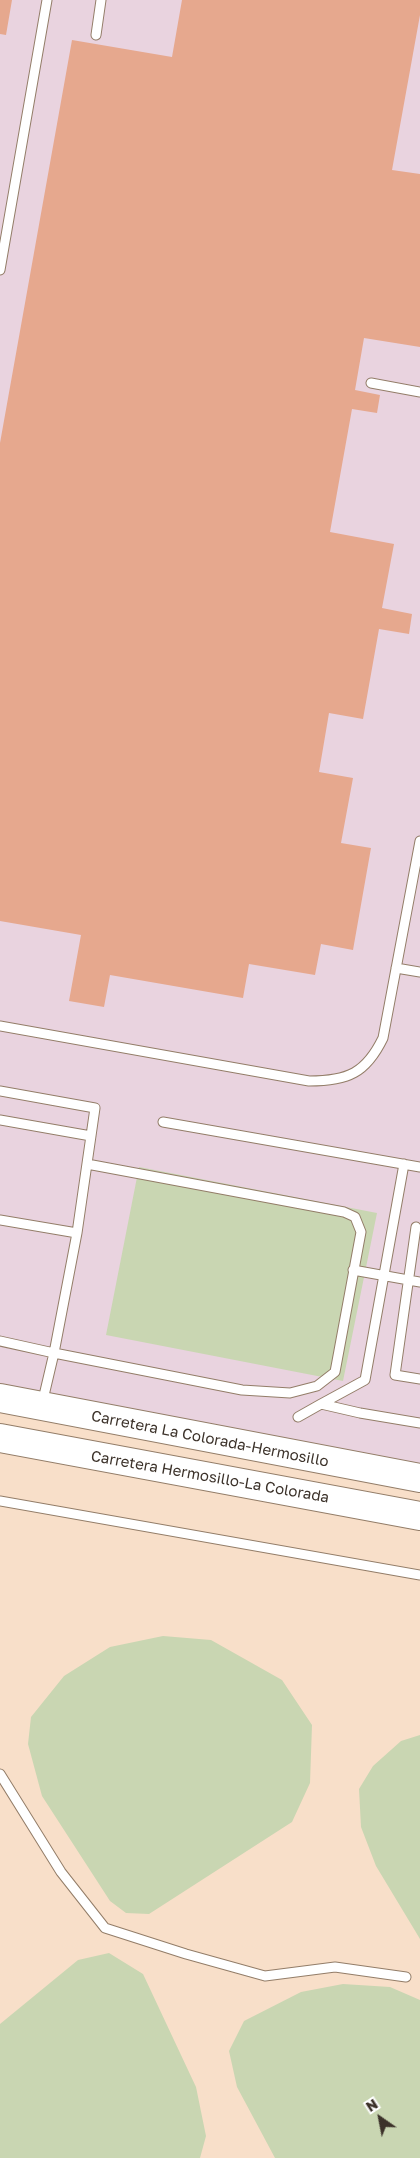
<!DOCTYPE html>
<style>
body{margin:0}
#map{position:relative;width:420px;height:2158px;overflow:hidden;background:#f8dfc9;font-family:"Golos Text",sans-serif}
canvas{display:block}
.north{position:absolute;left:355px;top:2093px;width:50px;height:50px;-webkit-text-stroke:4px #fff;paint-order:stroke;rotate:327deg;font-size:14px;font-weight:700;line-height:20px;text-align:center;color:#3c322a}
.north::after{content:'';display:block;margin:auto;width:18px;height:22px;background:#3c322a;clip-path:polygon(50% 0,100% 100%,50% 72%,0 100%)}
</style>
<div id="map">
<canvas width="420" height="2158"></canvas>
<div class="north">N</div>
</div>
<script>
const c = document.querySelector('canvas').getContext('2d');
c.lineJoin = 'round';
function paint(path, color) {
  c.fillStyle = color;
  c.fill(path, 'evenodd');
}
function stroke(path, color, width, dash) {
  c.strokeStyle = color;
  c.lineWidth = width;
  c.lineCap = dash ? 'butt' : 'round';
  c.setLineDash(dash || []);
  c.stroke(path);
}
function drawText(font, color, halo, rows, align = 'center') {
  c.font = font + ' "Golos Text",sans-serif';
  c.lineWidth = 4.5;
  c.setLineDash([]);
  c.textBaseline = 'middle';
  c.strokeStyle = halo;
  c.fillStyle = color;
  for (const [text, x, y, turn = 0] of rows) {
    c.save();
    c.translate(x, y);
    c.rotate((+turn || 0) * Math.PI / 180);
    c.textAlign = isNaN(turn) ? turn : align;
    if (halo) c.strokeText(text, 0, 0);
    c.fillText(text, 0, 0);
    c.restore();
  }
}
const industrial = new Path2D(`
 M0 0H420V1469L0 1394Z`);
const green = new Path2D(`
 M139 1167 377 1213 343 1381 106 1335Z
 M163 1636 211 1640 282 1680 312 1725 310 1783 292 1822 149 1914 126 1913 110 1901 42 1796 28 1744 31 1717 64 1676 110 1647Z
 M420 1735V1939L376 1866 361 1827 359 1789 373 1766 401 1741Z
 M109 1953 143 1974 196 2087 206 2136 200 2158H0V2024L78 1960Z
 M343 1984 390 1987 420 2000V2158H275L237 2087 229 2051 244 2021 301 1992Z`);
const building = new Path2D(`
 M0 0H12L6 35 0 34Z
 M182 0H420V15L392 170 420 174V347L364 338 355 390 380 395 377 413 352 409 330 532 394 544 382 608 412 614 409 634 379 629 363 719 329 713 319 772 353 778 341 843 371 848 353 950 321 944 315 975 249 964 243 998 110 975 104 1007 69 1001 81 935 0 921V443L72 40 172 57Z`);
const lane = new Path2D(`
 M96 35 101 0
 M0 270 47 0
 M371 383 420 392
 M396 968 420 972
 M0 1026 309 1081C348 1081 366 1073 383 1038L420 841
 M0 1091 95 1108 77 1233 54 1353 0 1341
 M0 1120 91 1136
 M163 1122 420 1167
 M0 1220 77 1233
 M416 1227 395 1375 420 1379
 M353 1270 420 1282
 M42 1404 54 1353 242 1390 290 1393 317 1386 335 1372 361 1232 355 1217 344 1212 87 1164
 M321 1404 365 1380 404 1164
 M298 1417 321 1404 360 1413 420 1423
 M0 1501 420 1575
 M0 1774 61 1872 105 1928 186 1954 265 1976 335 1967 406 1977`);
const highway = new Path2D(`
 M0 1398 420 1478
 M0 1438 420 1516`);
const streetNames = [
 ["Carretera La Colorada-Hermosillo",210,1439,11],
 ["Carretera Hermosillo-La Colorada",210,1477,10]
];
paint(industrial, '#e9d3df');
paint(green, '#c9d6b2');
paint(building, '#e6a88e');
stroke(lane, '#937d68', 11);
stroke(highway, '#937d68', 30);
stroke(lane, '#fff', 9);
stroke(highway, '#fff', 28);
drawText('15px', '#3c322a', '#fff', streetNames);
</script>
